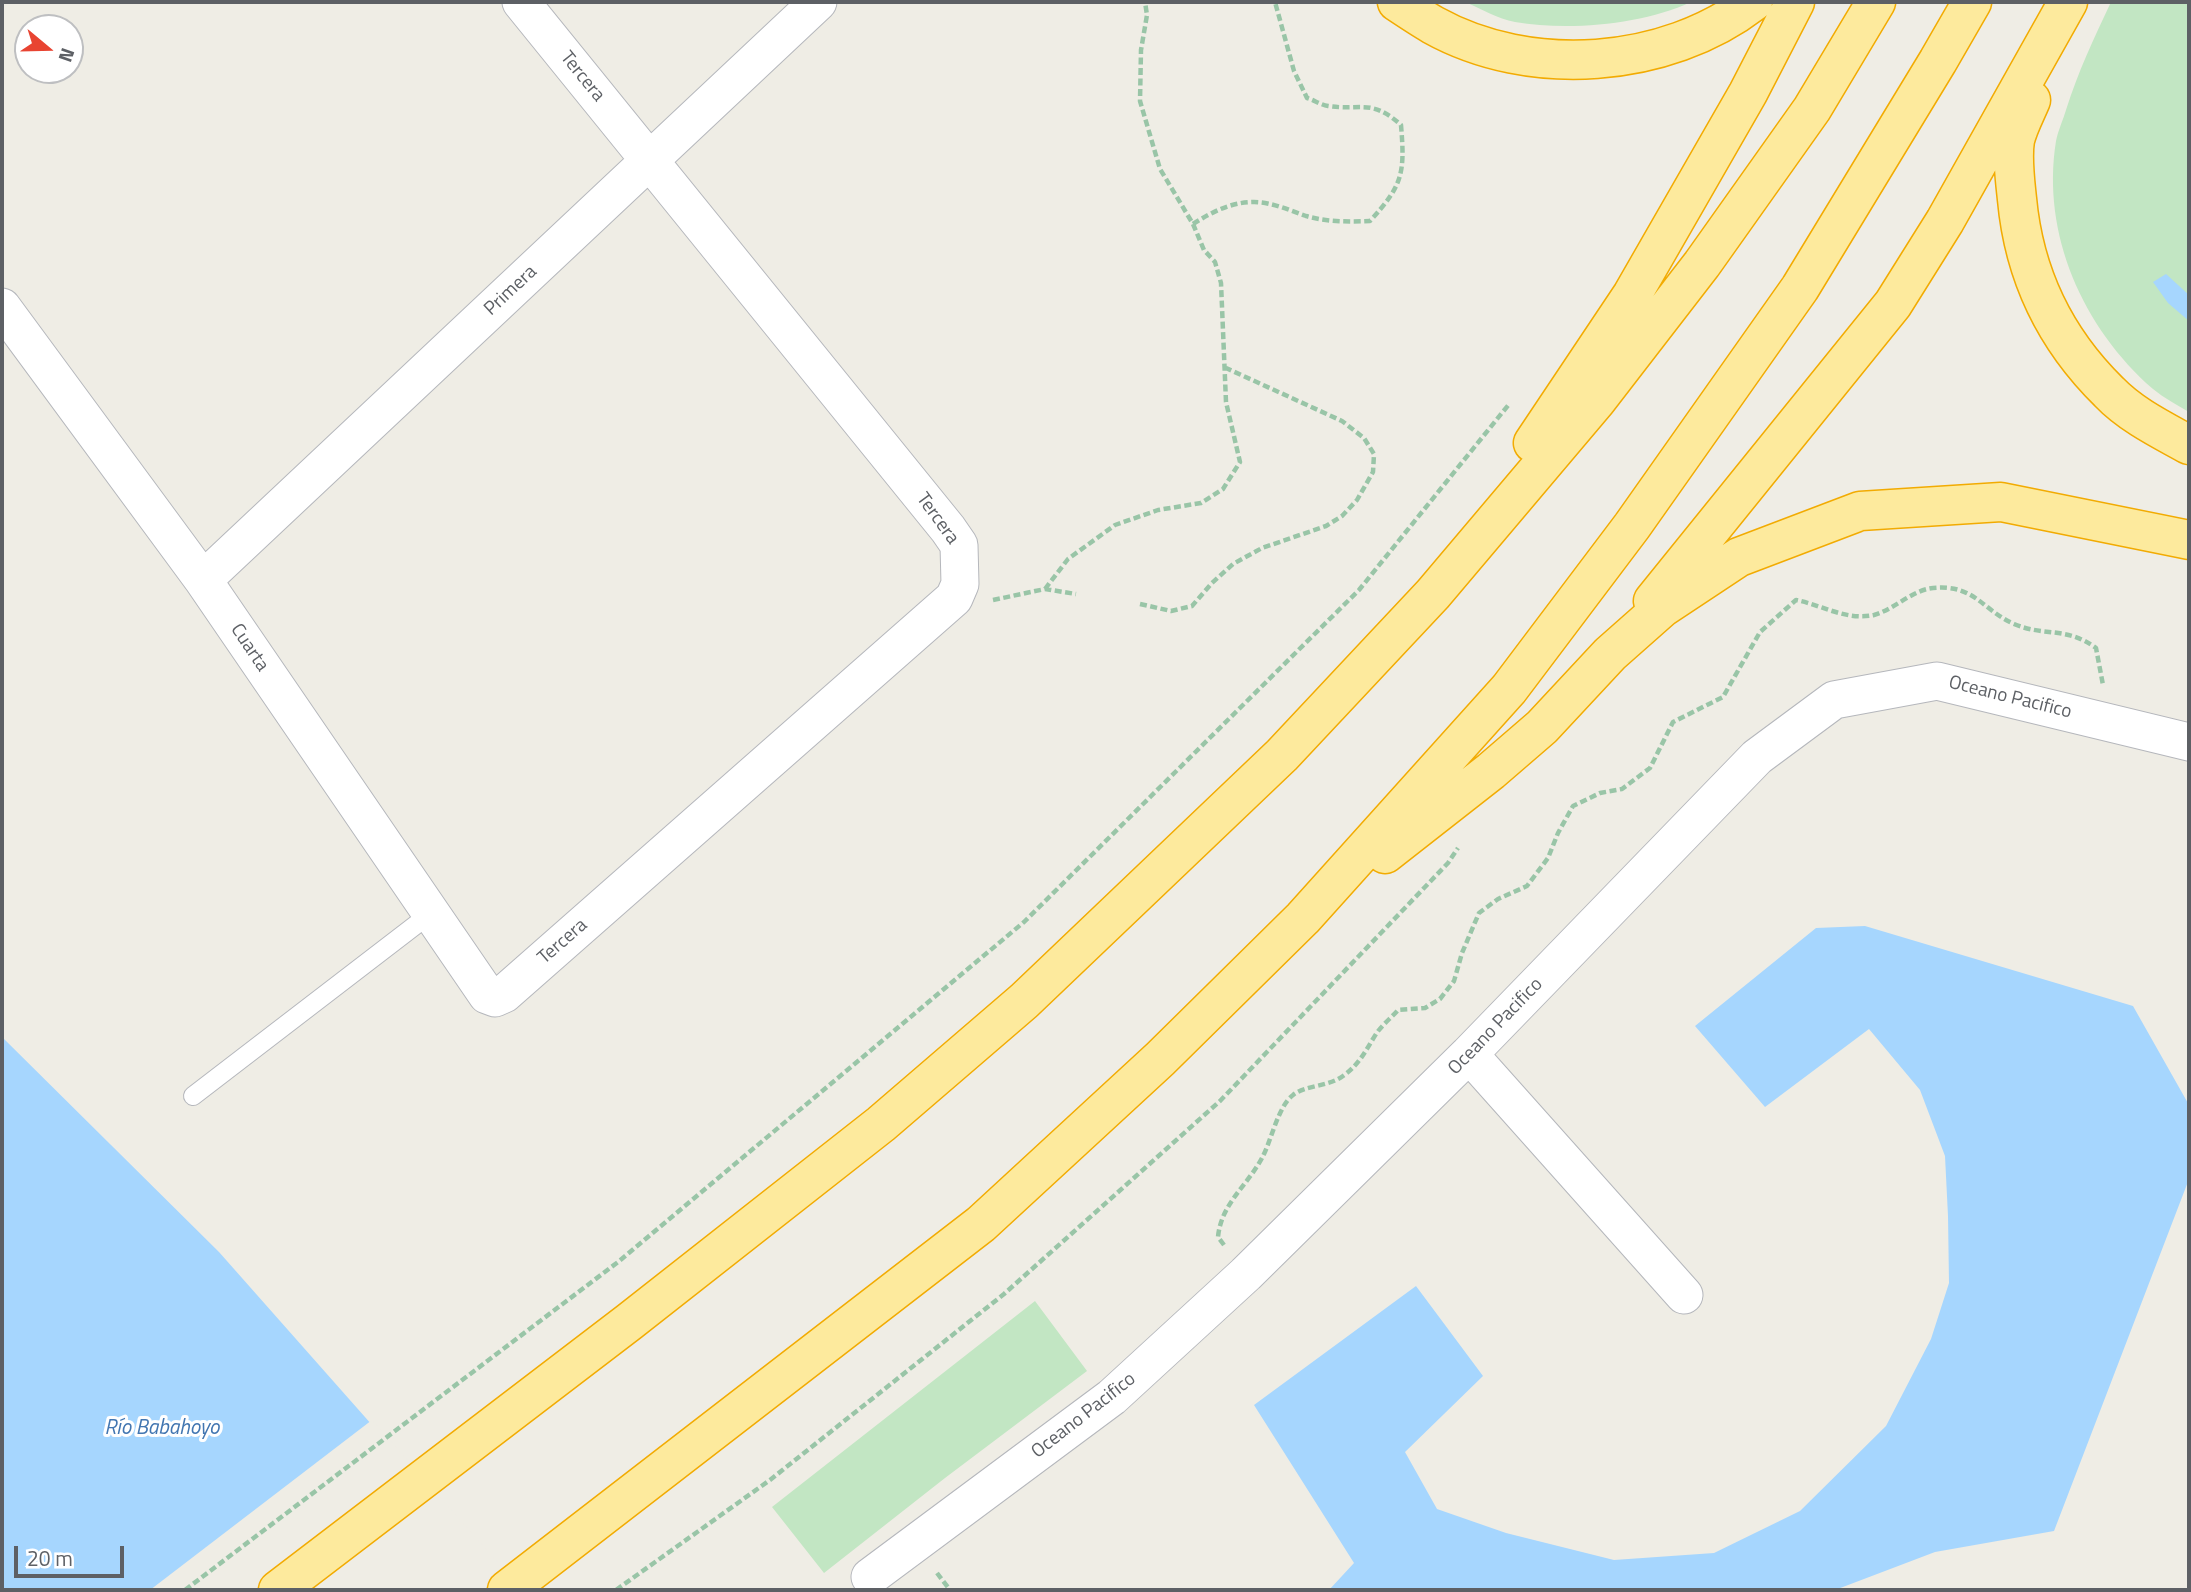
<!DOCTYPE html>
<meta charset="utf-8">
<style>
body{margin:0}
#map{position:relative;width:2191px;height:1592px;overflow:hidden;background:#efede5;font-family:"Titillium Web",sans-serif}
canvas{display:block}
.frame{position:absolute;inset:0;border:4px solid #5d6065;pointer-events:none}
.north{position:absolute;left:14px;top:14px;width:70px;height:70px;box-sizing:border-box;background:#fff;border:2px solid #bebfc1;border-radius:50%;rotate:109deg;font-size:19px;font-weight:700;line-height:28px;text-align:center;color:#5d6065}
.north::after{content:'';display:block;margin:auto;width:24px;height:32px;background:#e84432;clip-path:polygon(50% 0,100% 100%,50% 72%,0 100%)}
.scale{position:absolute;left:14px;top:1546px;width:110px;height:32px;box-sizing:border-box;border:4px solid #5d6065;border-top:0;padding-left:9px;font-size:21px;line-height:24px;white-space:nowrap;color:#5d6065;-webkit-text-stroke:5px #fff;paint-order:stroke}
</style>
<div id="map">
<canvas width="2191" height="1592"></canvas>
<div class="frame"></div>
<div class="north">N</div>
<div class="scale">20 m</div>
</div>
<script>
const c = document.querySelector('canvas').getContext('2d');
c.lineJoin = 'round';
function paint(path, color) {
  c.fillStyle = color;
  c.fill(path, 'evenodd');
}
function stroke(path, color, width, dash) {
  c.strokeStyle = color;
  c.lineWidth = width;
  c.lineCap = dash ? 'butt' : 'round';
  c.setLineDash(dash || []);
  c.stroke(path);
}
function drawText(font, color, halo, rows, align = 'center') {
  c.font = font + ' "Titillium Web",sans-serif';
  c.lineWidth = 6;
  c.setLineDash([]);
  c.textBaseline = 'middle';
  c.strokeStyle = halo;
  c.fillStyle = color;
  for (const [text, x, y, turn = 0] of rows) {
    c.save();
    c.translate(x, y);
    c.rotate((+turn || 0) * Math.PI / 180);
    c.textAlign = isNaN(turn) ? turn : align;
    if (halo) c.strokeText(text, 0, 0);
    c.fillText(text, 0, 0);
    c.restore();
  }
}
const green = new Path2D(`
 M1465 2H1691C1642 25 1568 31 1515 22 1498 19 1480 8 1465 2Z
 M2111 2H2189V412C2177 405 2164 398 2153 389 2083 328 2041 234 2056 141 2058 131 2063 120 2066 110 2078 72 2094 38 2111 2Z
 M1035 1301 1087 1371 945 1478 824 1573 772 1507Z`);
const water = new Path2D(`
 M2166 274 2189 295V321L2168 303 2153 282Z
 M1865 926 2133 1006 2189 1105V1179L2054 1531 1935 1552 1835 1590H1329L1354 1563 1254 1405 1416 1286 1483 1376 1405 1452 1437 1509 1506 1533 1614 1560 1714 1553 1800 1511 1886 1426 1931 1339 1949 1283 1948 1216 1945 1156 1920 1090 1869 1029 1765 1107 1695 1026 1816 928Z
 M2 1037 219 1252 518 1590H2Z`);
const pier = new Path2D(`
 M372 1420 522 1590H150Z`);
const path = new Path2D(`
 M1193 224C1212 212 1231 202 1254 202 1271 202 1289 210 1306 216 1327 222 1349 222 1370 221 1403 185 1405 173 1401 125 1371 98 1361 111 1328 106 1321 105 1314 100 1307 98L1294 71 1275 2
 M1045 589 1068 559 1115 525 1158 510 1201 503 1223 489 1240 462 1226 402 1221 283 1215 262 1204 250 1193 224 1160 169 1140 101 1141 50 1147 15 1145 2
 M993 600 1045 589 1076 594
 M1140 604 1171 611 1192 606 1212 583 1233 564 1262 548 1326 526 1342 516 1357 500 1373 472 1374 454 1364 438 1342 421 1226 368
 M1224 1245 1218 1237C1221 1204 1247 1186 1262 1158 1271 1142 1278 1106 1293 1095 1305 1085 1328 1087 1343 1076 1359 1065 1366 1050 1376 1034 1382 1025 1391 1018 1398 1010L1425 1008 1440 999 1454 981 1462 953 1479 913 1498 899 1527 886 1548 858 1558 833 1573 806 1600 793 1622 789 1650 768 1673 722 1723 697 1760 632 1796 600C1822 605 1846 621 1874 615 1895 609 1912 590 1933 588 1975 584 1982 610 2014 624 2044 637 2066 626 2096 648L2103 685
 M937 1573 950 1590
 M185 1590 618 1262 1024 922 1359 590 1510 403
 M616 1590 770 1480 1004 1294 1220 1101 1448 863 1458 848`);
const service = new Path2D(`
 M193 1096 430 914`);
const minor = new Path2D(`
 M2 307 203 580 487 995 495 998 504 994 954 598 960 584 959 545 948 529 521 2
 M203 580 818 2
 M1469 1054 1684 1295
 M870 1577 1112 1397 1246 1274 1469 1054 1757 757 1834 700 1937 681 2189 742`);
const trunk = new Path2D(`
 M1397 2C1409 10 1421 18 1433 25 1530 79 1666 69 1753 2
 M2031 100C2026 112 2018 127 2015 140 2012 158 2015 180 2017 199 2024 275 2054 338 2109 392 2131 415 2162 430 2189 445
 M1533 443 1632 295 1748 93 1795 2
 M1653 601 1893 304 1945 221 2068 2
 M1385 854 1491 771 1542 727 1610 654 1662 608 1739 557 1860 511 2001 502 2189 540
 M278 1590 629 1322 881 1124 1024 1001 1282 755 1433 594 1597 400 1702 264 1812 109 1876 2
 M507 1590 981 1224 1160 1059 1303 918 1509 689 1632 526 1800 288 1938 61 1972 2`);
const streetNames = [
 ["Tercera",582,77,51],
 ["Primera",511,291,-43],
 ["Tercera",937,519,54],
 ["Cuarta",249,648,56],
 ["Oceano Pacifico",2010,698,14],
 ["Tercera",563,942,-41],
 ["Oceano Pacifico",1496,1027,-46],
 ["Oceano Pacifico",1084,1416,-38]
];
const waterNames = [
 ["Río Babahoyo",162,1429]
];
paint(green, '#c2e6c3');
paint(water, '#a6d6fe');
paint(pier, '#efede5');
stroke(service, '#b5b7bc', 20);
stroke(minor, '#b5b7bc', 39);
stroke(trunk, '#f2ab02', 41);
stroke(path, '#99c5a7', 4.5, [7, 3.5]);
stroke(service, '#fff', 18);
stroke(minor, '#fff', 37);
stroke(trunk, '#fdea9d', 38);
drawText('19px', '#5d6065', '#fff', streetNames);
drawText('italic 21px', '#4276b1', '#fff', waterNames);
</script>
